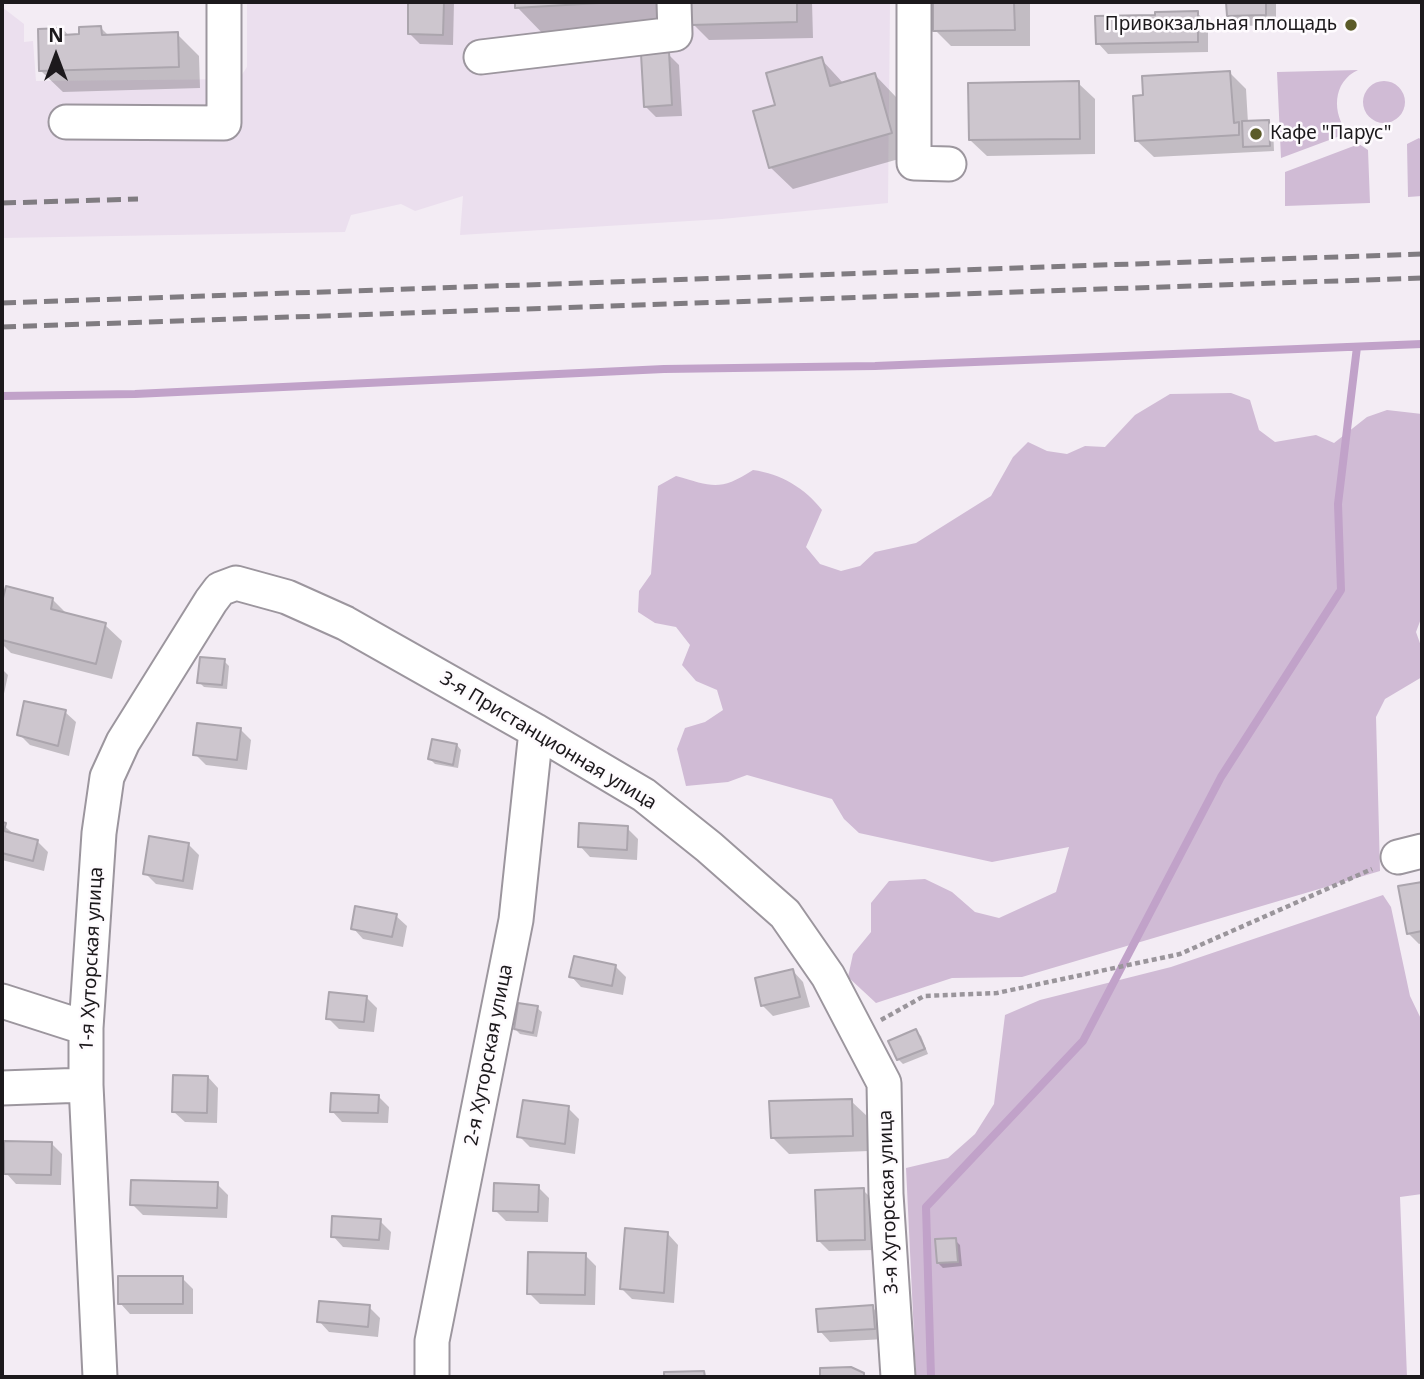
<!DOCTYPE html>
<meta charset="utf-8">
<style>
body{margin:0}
#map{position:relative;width:1424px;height:1379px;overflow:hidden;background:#f3ecf4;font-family:"Noto Sans",sans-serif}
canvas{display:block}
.frame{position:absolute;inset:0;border:4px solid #1c191c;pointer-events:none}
.north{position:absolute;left:21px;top:21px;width:70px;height:70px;-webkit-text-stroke:5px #fefbfe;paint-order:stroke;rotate:0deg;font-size:19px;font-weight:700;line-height:28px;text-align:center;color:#1c191c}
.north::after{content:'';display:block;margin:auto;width:24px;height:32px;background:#1c191c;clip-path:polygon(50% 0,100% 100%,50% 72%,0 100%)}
</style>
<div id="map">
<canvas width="1424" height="1379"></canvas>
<div class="frame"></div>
<div class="north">N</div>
</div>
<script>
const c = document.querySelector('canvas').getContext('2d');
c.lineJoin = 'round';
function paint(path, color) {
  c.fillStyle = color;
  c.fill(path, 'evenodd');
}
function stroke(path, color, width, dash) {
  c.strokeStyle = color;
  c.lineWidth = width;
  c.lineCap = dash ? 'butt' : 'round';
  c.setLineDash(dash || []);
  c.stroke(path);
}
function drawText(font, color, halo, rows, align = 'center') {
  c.font = font + ' "Noto Sans",sans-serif';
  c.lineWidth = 5;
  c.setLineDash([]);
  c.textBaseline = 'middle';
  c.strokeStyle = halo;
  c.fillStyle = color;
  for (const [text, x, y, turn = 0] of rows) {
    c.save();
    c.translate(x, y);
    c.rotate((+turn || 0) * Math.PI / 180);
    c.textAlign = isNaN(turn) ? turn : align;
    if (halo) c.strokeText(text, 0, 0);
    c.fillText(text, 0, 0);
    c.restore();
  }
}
const built = new Path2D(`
 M247 2H890L888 203 722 219 460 235 463 196 415 211 401 204 351 215 345 232 2 238V7L24 24V42L33 41 36 81 239 79 247 67Z`);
const green = new Path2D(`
 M1358 70C1332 82 1332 114 1348 133L1281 158 1277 72Z
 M1363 102a21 21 0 1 1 42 0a21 21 0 1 1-42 0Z
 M1419 138 1422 141V196L1408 197 1407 144Z
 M1359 144 1368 150 1370 203 1285 206V172Z
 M1231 393 1250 400 1259 430 1275 442 1316 435 1334 443 1367 417 1387 410 1422 414V616L1416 632 1422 649V677L1385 699 1376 717 1380 871 1022 977 952 978 876 1003 848 977 853 954 871 932V903L889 881 925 879 952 892 975 912 999 918 1056 892 1069 847 992 862 859 833 844 819 832 799 747 775 728 782 686 786 677 749 685 728 705 722 723 710 717 690 696 681 682 665 690 645 676 627 655 623 638 612 639 591 651 574 658 486 676 476C712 486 719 492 753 470 781 474 805 488 822 510L806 547 820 564 841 571 860 566 875 552 916 543 991 496 1013 457 1028 442 1047 451 1067 454 1085 446 1105 447 1135 415 1170 394Z
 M1383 895 1391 907 1410 996 1422 1021V1127L1420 1143 1422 1147V1194L1400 1197 1407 1377H916L906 1168 948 1158 975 1134 994 1104 1005 1015 1040 1000 1171 967Z`);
const shadow = new Path2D(`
 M410 2H454L453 45 420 44 409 33Z
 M516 2H672L676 31 548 39 517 7Z
 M692 2H812L813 38 709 40 693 24Z
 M934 2H1030V46H951L935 30Z
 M1228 2H1276V25L1239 26 1228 15Z
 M1197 13 1208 23V52L1108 54 1098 43 1157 17Z
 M101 28 109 36 177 34 199 56 200 88 63 92 41 71 63 29 69 36H81Z
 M668 54 679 65 682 116 656 117 645 106Z
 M821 59 844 84 875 75 896 97 913 155 793 189 771 168 755 112 777 106Z
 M1230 73 1246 89 1248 123 1268 122 1273 127 1274 151 1154 157 1137 141Z
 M1078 83 1095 99V154L987 156 970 140Z
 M7 588 52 599 68 615 105 625 122 641 112 679 11 653 2 644V609Z
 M224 661 229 666 227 689 204 687 199 682Z
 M2 669 8 675 2 703Z
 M65 712 76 722 69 756 30 745 19 734Z
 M240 729 251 740 247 770 206 765 195 754Z
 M457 745 461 750 458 768 435 764 430 759Z
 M2 824 16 836 37 841 48 852 44 871 2 860Z
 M627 828 638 839 637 860 590 857 580 846Z
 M188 844 199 855 193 890 156 884 145 873Z
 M1422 884V943L1419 944 1408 933 1400 888Z
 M396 916 407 926 403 947 363 939 353 928Z
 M615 966 626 977 623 995 581 987 571 976Z
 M793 971 803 982 810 1007 773 1016 762 1005Z
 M366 997 377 1008 374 1032 339 1029 328 1018Z
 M537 1008 542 1012 537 1037 520 1034 515 1029Z
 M916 1031 921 1036 928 1054 903 1064 898 1059Z
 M208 1077 218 1088 217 1123 185 1122 174 1112Z
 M378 1096 389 1107 388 1123 342 1122 332 1111Z
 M851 1101 868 1117 869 1151 789 1154 772 1137Z
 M568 1108 579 1119 575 1154 530 1147 519 1136Z
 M51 1143 62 1154 61 1185 16 1184 6 1173Z
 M217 1184 228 1195 227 1218 143 1215 132 1204Z
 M538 1187 549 1198 548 1222 506 1221 495 1210Z
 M863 1190 874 1201 875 1250 829 1251 818 1240Z
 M380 1221 391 1232 389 1250 343 1247 333 1236Z
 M668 1234 678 1245 674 1303 632 1299 622 1289Z
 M955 1240 960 1245 962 1266 943 1268 938 1263Z
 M585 1255 596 1266 595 1305 540 1304 529 1293Z
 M182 1278 193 1289V1314H130L120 1303Z
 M369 1307 380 1318 378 1337 329 1332 319 1321Z
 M872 1307 883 1318 885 1339 830 1342 820 1331Z`);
const stream = new Path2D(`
 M2 396 135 394 664 369 875 366 1422 344
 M931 1377 926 1207 1083 1041 1221 777 1341 590 1338 504 1357 347`);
const building = new Path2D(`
 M408 2H444L443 35 408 34Z
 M515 2H616L515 8Z
 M690 2H797V22L691 25Z
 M933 2H1014L1015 30 933 31Z
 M1226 2H1266V15L1227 16Z
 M1198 11V42L1096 44 1095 16 1155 15V12Z
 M101 26 102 35 178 32 179 67 39 71 38 29 63 28V35L79 34V27Z
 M669 52 672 105 644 107 641 54Z
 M822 57 830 86 875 73 892 133 769 168 753 111 775 105 766 73Z
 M1230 71 1234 123 1239 122V135L1135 141 1133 96 1143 95 1142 76Z
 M1079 81 1080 139 969 140 968 83Z
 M1269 120 1270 146 1243 147 1242 121Z
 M6 586 53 598 51 609 106 623 96 664 2 640V602Z
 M200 657 225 659 222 685 197 683Z
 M24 701 66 710 58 746 17 735Z
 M197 723 241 728 237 760 193 755Z
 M432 739 457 744 453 765 428 759Z
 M2 822 6 823 4 831 38 840 33 861 2 853Z
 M579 823 628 826 627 850 578 847Z
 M149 836 189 843 183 881 143 874Z
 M1422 882V931L1407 934 1398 886Z
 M355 906 397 914 392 937 351 929Z
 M574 956 616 965 612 986 569 977Z
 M793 969 800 997 761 1006 755 978Z
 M329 992 367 996 364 1022 326 1019Z
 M518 1003 538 1006 533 1033 514 1029Z
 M916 1029 925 1049 897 1060 888 1041Z
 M173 1075 208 1076 207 1113 172 1112Z
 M331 1093 379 1095 378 1113 330 1112Z
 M852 1099 853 1136 771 1138 769 1101Z
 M523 1100 569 1106 565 1144 517 1137Z
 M4 1141 52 1142 51 1175 4 1174Z
 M131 1180 218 1182 217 1208 130 1205Z
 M494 1183 539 1185 538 1212 493 1211Z
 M864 1188 865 1240 817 1241 815 1190Z
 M332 1216 381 1219 379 1240 331 1237Z
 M625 1228 668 1232 664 1293 620 1289Z
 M956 1238 958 1262 937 1263 935 1239Z
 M528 1252 586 1253 585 1295 527 1294Z
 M118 1276H183V1304H118Z
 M319 1301 370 1305 368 1327 317 1322Z
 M873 1305 875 1329 818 1332 816 1309Z
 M851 1367 864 1373V1377H820V1368Z
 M704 1371 705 1377H664V1372Z`);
const path = new Path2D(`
 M881 1020 924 996 997 993 1180 954 1372 869`);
const minor = new Path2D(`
 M914 2V163L949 164
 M481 57 675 34 674 2
 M66 122 224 123V2
 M1398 857 1422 851
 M2 1001 86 1028
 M2 1088 86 1085
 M100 1377 86 1085V1028L99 833 107 777 123 742 211 601 220 589 236 583 287 597 345 623 536 731 644 795 709 847 785 914 828 976 884 1083 886 1194 898 1377
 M432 1377V1341L516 920 536 731`);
const rail = new Path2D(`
 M2 203 138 199
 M2 303 1422 254
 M2 327 1422 278`);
const markers = [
 [1351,25,7,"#5b5b28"],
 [1256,134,7,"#5b5b28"]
];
const poiNames = [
 ["Привокзальная площадь",1337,25],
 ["Кафе \"Парус\"",1270,134,"left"]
];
const streetNames = [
 ["3-я Пристанционная улица",548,741,31],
 ["1-я Хуторская улица",92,959,-87],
 ["2-я Хуторская улица",489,1055,-79],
 ["3-я Хуторская улица",889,1202,-92]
];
paint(built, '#ebdfee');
paint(green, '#d0bbd5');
paint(shadow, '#0003');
stroke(stream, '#c1a2c9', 8);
paint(building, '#cdc6ce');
stroke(building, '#aba5ad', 2);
stroke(minor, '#9c969e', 37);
stroke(path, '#9a959b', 4.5, [5, 3.5]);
stroke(minor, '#fff', 33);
stroke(rail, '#807c81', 5, [14, 7]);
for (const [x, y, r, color] of markers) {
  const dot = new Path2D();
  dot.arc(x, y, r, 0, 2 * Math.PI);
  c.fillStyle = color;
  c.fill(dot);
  stroke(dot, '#fefbfe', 2.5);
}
drawText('19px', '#1c191c', '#fefbfe', poiNames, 'right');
drawText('19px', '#1c191c', '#fefbfe', streetNames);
</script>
